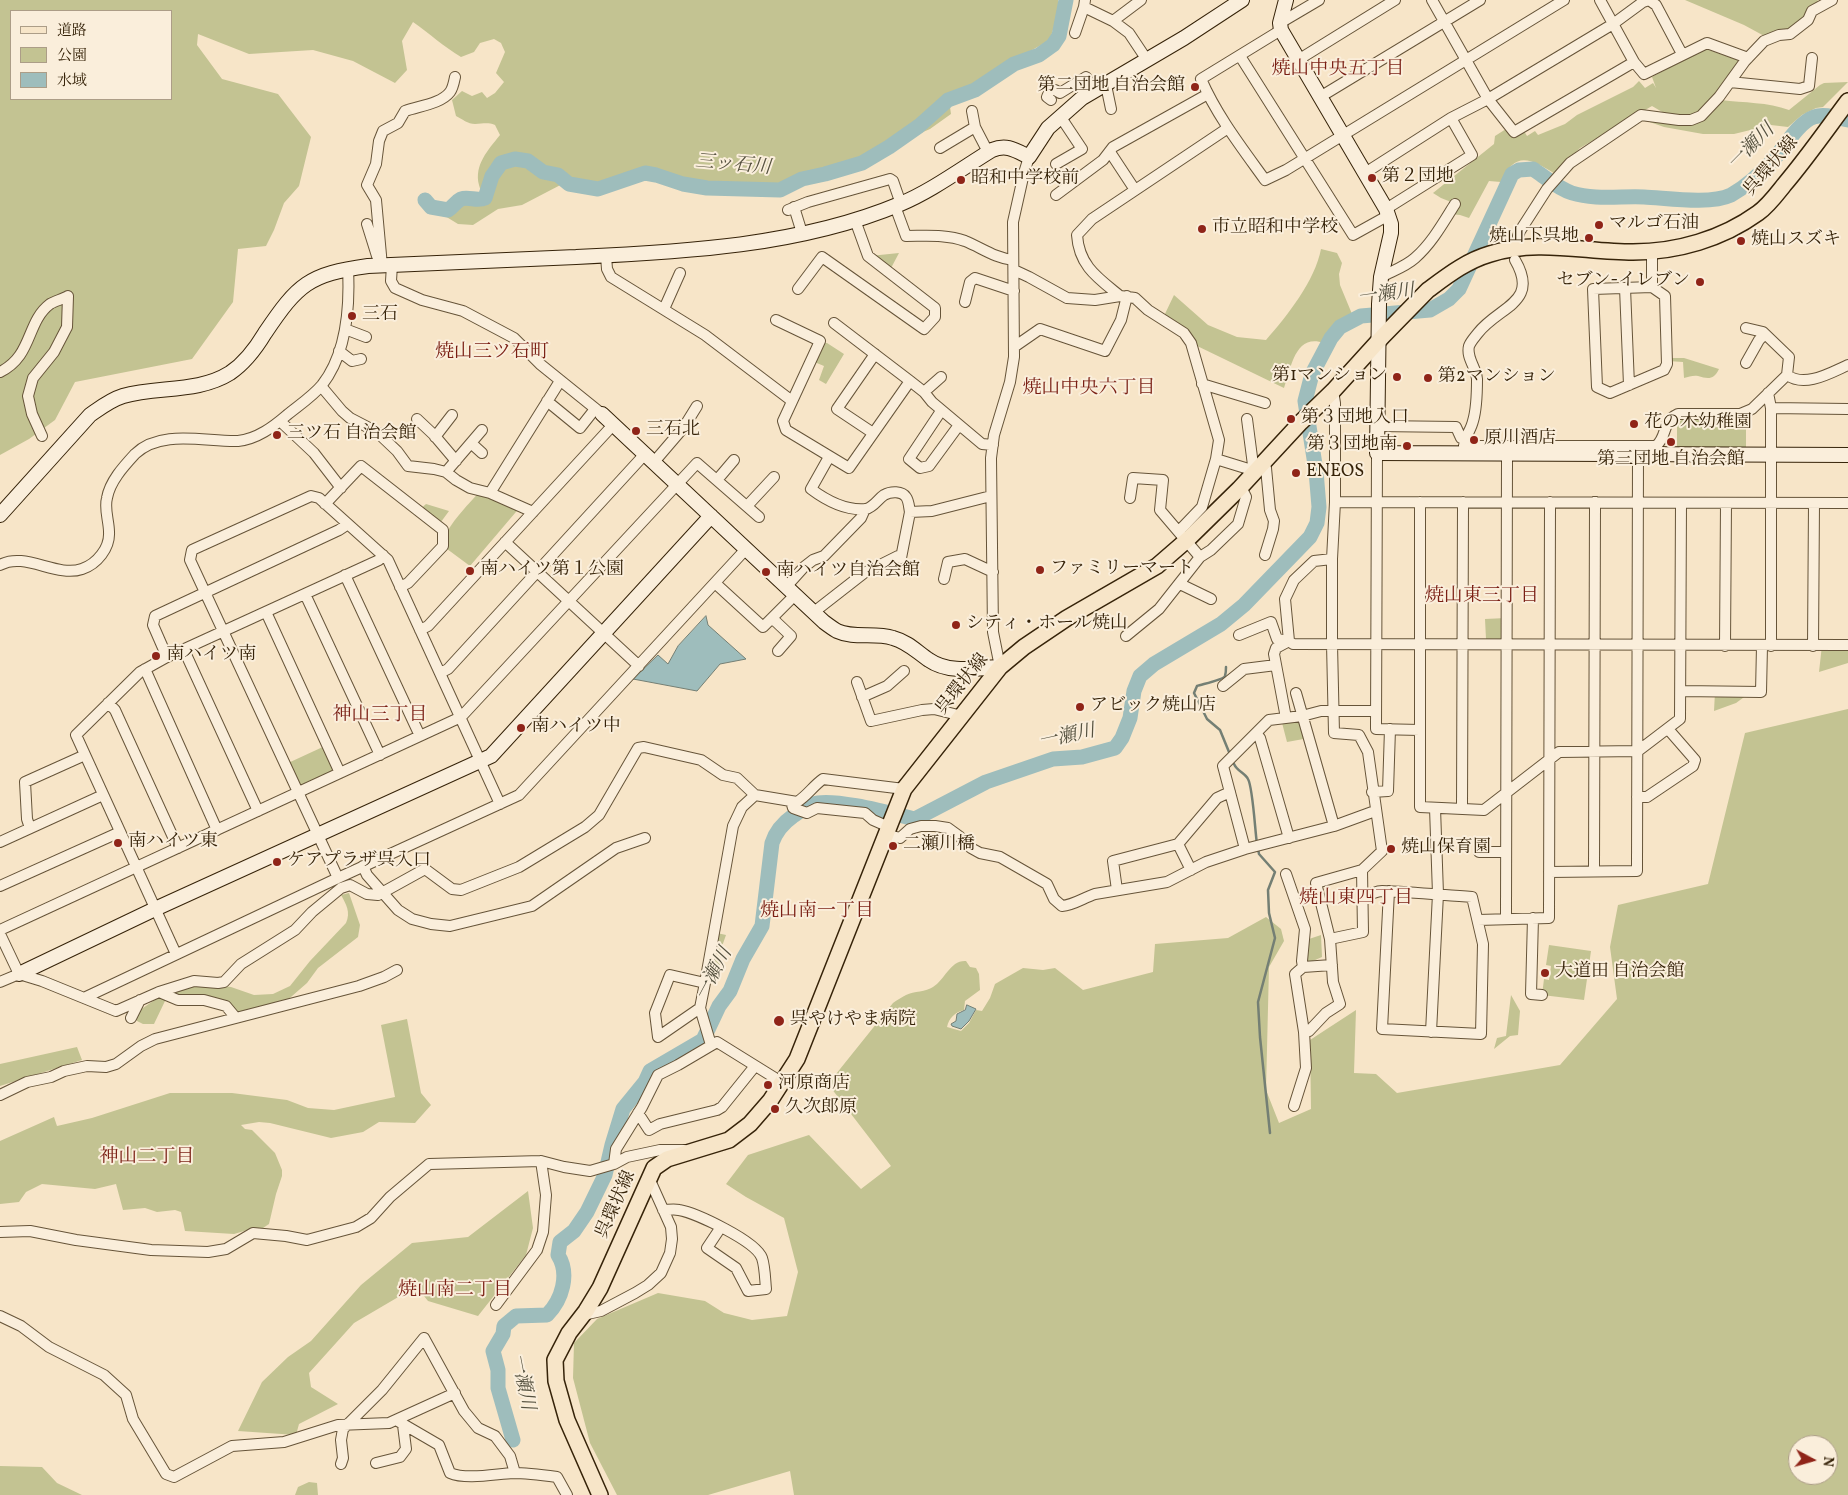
<!DOCTYPE html>
<meta charset="utf-8">
<style>
body{margin:0}
#map{position:relative;width:1848px;height:1495px;overflow:hidden;background:#f7e5c8;font-family:Vollkorn,"Noto Serif JP",serif}
canvas{display:block}
.legend{position:absolute;left:10px;top:10px;width:162px;height:90px;box-sizing:border-box;background:#faeedb;border:1px solid #ac9d87;margin:0;padding:6px 9px;list-style:none;font-size:15px;color:#362309}
.legend li{display:flex;align-items:center;gap:10px;height:25px}
.legend b{width:25px;border:1px solid #ac9d87}
.north{position:absolute;left:1788px;top:1435px;width:50px;height:50px;box-sizing:border-box;background:#faeedb;border:1px solid #ac9d87;border-radius:50%;rotate:96deg;font-size:14px;font-weight:700;line-height:20px;text-align:center;color:#362309}
.north::after{content:'';display:block;margin:auto;width:18px;height:22px;background:#8f2418;clip-path:polygon(50% 0,100% 100%,50% 72%,0 100%)}
</style>
<div id="map">
<canvas width="1848" height="1495"></canvas>
<ul class="legend">
<li><b style="height:6px;background:#f7e5c8"></b>道路</li>
<li><b style="height:14px;background:#c3c392"></b>公園</li>
<li><b style="height:14px;background:#9ebdbc"></b>水域</li>
</ul>
<div class="north">N</div>
</div>
<script>
const c = document.querySelector('canvas').getContext('2d');
c.lineJoin = 'round';
function paint(path, color) {
  c.fillStyle = color;
  c.fill(path, 'evenodd');
}
function stroke(path, color, width, dash) {
  c.strokeStyle = color;
  c.lineWidth = width;
  c.lineCap = dash ? 'butt' : 'round';
  c.setLineDash(dash || []);
  c.stroke(path);
}
function drawText(font, color, halo, rows, align = 'center') {
  c.font = font + ' Vollkorn,"Noto Serif JP",serif';
  c.lineWidth = 4;
  c.setLineDash([]);
  c.textBaseline = 'middle';
  c.strokeStyle = halo;
  c.fillStyle = color;
  for (const [text, x, y, turn = 0] of rows) {
    c.save();
    c.translate(x, y);
    c.rotate((+turn || 0) * Math.PI / 180);
    c.textAlign = isNaN(turn) ? turn : align;
    if (halo) c.strokeText(text, 0, 0);
    c.fillText(text, 0, 0);
    c.restore();
  }
}
const green = new Path2D(`
 M0 0H1058L1059 9 1050 40 1007 64 950 107 951 114 930 129 845 166 774 188 708 186 673 177 662 173 654 169 644 170 627 177 601 185 570 180 522 205 498 209 473 225 458 224 440 213 454 209 463 202 482 201C483 194 481 192 479 185 474 165 488 150 500 135L495 125C487 122 483 124 475 124 468 124 462 119 456 116L452 100 462 91 472 96 482 92 487 98 495 93 504 82 496 73 505 52 501 43 494 39 480 43 474 52 461 57C444 47 429 33 413 22L402 41 407 70 395 83 353 61 313 50 249 54 198 34 197 45 222 79 278 94 311 137 299 186 284 203 274 230 266 246 238 249 233 302 192 359 75 382 55 420 29 439 0 455ZM11 11H171V99H11Z
 M1685 0H1818L1808 20 1790 34 1768 38 1744 25Z
 M1703 48 1738 60 1740 63 1721 100C1744 103 1768 102 1789 110L1820 85 1824 83 1848 82 1823 107 1816 108 1802 115 1788 127 1771 125 1734 134H1703L1664 127 1641 119 1664 113 1652 106 1580 148 1555 174C1531 159 1515 150 1501 182L1489 181 1469 218 1460 215 1450 214 1451 202 1441 198 1433 193 1494 144 1495 136 1506 129 1524 131 1527 136 1535 131 1538 135 1565 124 1577 115 1633 87 1639 81 1645 88 1653 83 1656 88 1652 77Z
 M1321 249 1337 253 1342 263 1339 274 1340 285 1352 314 1337 324 1324 343C1295 333 1291 368 1284 388L1191 343 1163 318 1174 295 1208 325 1237 337 1266 340C1287 316 1315 281 1321 249Z
 M899 253 890 270 870 256Z
 M822 343H827L844 354 826 384 819 380 824 366 812 361Z
 M1668 358H1684L1719 369C1714 380 1708 379 1698 376 1693 375 1689 377 1684 378L1683 362 1668 361Z
 M1688 416 1740 417 1743 421H1746V449L1677 450V423Z
 M480 491 521 506 470 566 443 546C442 530 470 503 480 491Z
 M426 504 449 511 438 526 418 511Z
 M1506 618 1507 639H1486L1485 619Z
 M1822 645H1848V663L1819 672Z
 M1715 692H1751L1736 703 1714 711Z
 M1848 709V1495H794L790 1471 708 1495H617L590 1443 573 1378 574 1343 597 1319 658 1293 705 1301 724 1313 752 1320 787 1316 798 1272 784 1218 746 1197 726 1184 748 1155 809 1135 861 1189 891 1166 828 1084 893 1003C897 1000 902 997 906 995 914 991 926 992 933 987 945 980 950 960 966 961L970 967 976 968 979 974 980 990 965 1001 964 1010C955 1012 949 1018 947 1027L961 1031 969 1023 976 1010 982 1011 990 998 995 984 1023 968 1043 970 1055 968 1083 990 1153 972 1155 944 1228 938 1266 917 1281 929 1284 941 1269 967 1266 1090 1279 1123 1311 1109 1310 1040 1356 1010 1354 1073 1376 1074 1397 1093 1560 1065 1617 999 1610 947 1618 905 1708 884 1745 733ZM1798 1445H1828V1475H1798Z
 M1302 716 1309 738 1287 742 1281 719Z
 M327 745 340 773 298 792 286 764Z
 M349 893 360 925 358 937 318 968 307 983 284 1003 239 1014 230 1006 171 998 165 1001 154 1024H143L137 1021 136 1015 140 1010 156 999 173 990 200 983 231 987 254 995 273 994 290 986 310 961 346 923C351 912 346 904 341 895Z
 M717 933 726 935 720 952 722 965H710Z
 M1321 935 1322 957 1306 964V940Z
 M1549 945 1591 951 1584 1000 1542 995 1544 979 1549 980 1551 966 1546 965Z
 M1511 995 1520 1011 1518 1035 1510 1036 1494 1049 1497 1038 1506 1036Z
 M407 1019 421 1093 431 1105 415 1123 379 1122 363 1132 331 1138 270 1123 259 1122 241 1125 245 1129 252 1130 275 1153 282 1170V1176L276 1194 269 1224 263 1228 251 1229 234 1234 185 1231 181 1212 175 1210 157 1212 145 1208 123 1210 116 1184 95 1189 42 1184 26 1192 19 1202 0 1204V1141L54 1117 57 1126 92 1118 170 1093H232L287 1100 308 1108 334 1110 395 1097 381 1025Z
 M77 1047 82 1060 0 1086V1064Z
 M528 1191 533 1228 526 1255 478 1316 428 1301 420 1291 400 1296 354 1323 309 1373 311 1387 338 1404 299 1424 296 1435 238 1431 262 1382 288 1357 311 1341 361 1285 412 1243 468 1237Z
 M0 1466 42 1467 57 1483 82 1495H0Z
 M309 1482 317 1483 318 1495H295L298 1487Z`);
const water = new Path2D(`
 M706 616 708 625 746 659 720 664 697 691 633 679 658 655 668 664 678 646Z
 M967 1005 976 1009 969 1021 961 1029 952 1026 951 1024 956 1021 957 1014 965 1010Z`);
const stream = new Path2D(`
 M1226 667C1226 670 1226 673 1225 676 1223 680 1203 684 1197 686L1194 693 1207 719 1220 730 1229 752
 M1234 764C1237 771 1245 773 1248 779 1253 788 1255 831 1257 844
 M1258 849 1259 854 1275 872 1268 890 1269 913 1275 938 1258 1002 1260 1037 1270 1133`);
const river = new Path2D(`
 M425 200 431 207 448 210C453 207 455 202 461 199 469 196 477 202 485 198L492 176 497 169 501 163 515 159 528 161 543 172 558 175 569 184 598 189 645 173 656 175 683 184 707 188 780 190 802 179 825 174 862 163 889 147 919 126 948 100 975 90 1014 64 1039 55 1053 45 1059 36 1066 0
 M513 1440 498 1388V1370L493 1351 503 1334 504 1326 516 1316 547 1315C562 1300 570 1274 558 1255L560 1242 574 1231 587 1212 605 1175 612 1145 623 1109 645 1082 650 1071 703 1040 719 1006 730 991 743 959 762 926 772 843C776 831 783 823 793 816 799 812 806 806 813 804 832 797 894 814 915 819L986 782 1053 759 1082 757 1115 748 1122 738 1130 718 1134 691 1140 676 1154 664 1221 624 1244 605 1310 537 1317 523 1319 507 1316 471 1305 401 1312 374 1331 338 1340 327 1361 316 1430 310 1449 299 1459 289 1512 174 1519 170 1533 169C1545 177 1557 188 1572 193 1594 200 1620 196 1644 197 1667 198 1710 205 1731 195 1747 186 1763 171 1775 158 1785 146 1799 122 1814 117 1824 113 1838 118 1848 120`);
const street = new Path2D(`
 M1085 0 1084 7 1113 21 1129 33 1147 60
 M1432 0 1488 99 1514 132 1634 62
 M1600 0 1634 62 1644 74 1707 43 1748 58
 M1113 21 1141 0
 M1280 23 1319 0
 M1281 30 1201 79C1217 116 1242 148 1265 180L1286 170 1564 0
 M1075 33 1084 7
 M1240 56 1353 235 1389 215
 M1298 60 1395 0
 M1730 82 1800 89 1809 86 1812 58
 M1106 85 1111 109
 M1320 97 1480 0
 M1051 100 1047 97 1050 90H1055L1060 93 1086 77 1090 84
 M972 111 975 127 988 152
 M940 148 975 127
 M1110 152 1135 190
 M1056 164 1082 149 1060 116
 M1365 173 1451 118 1488 99 1613 24 1643 2 1649 0 1656 5 1682 54
 M1056 195 1103 160 1113 147 1208 94
 M895 206 906 236C926 236 946 234 965 241 982 248 995 258 1013 260
 M794 207 802 233
 M1386 209 1472 155 1451 118
 M788 210 808 202 890 179 893 181 901 204
 M367 224 377 256
 M1518 236 1520 231 1547 189 1570 163 1641 115 1679 120H1691L1701 116 1719 97 1745 61 1764 41 1779 35 1790 34 1808 20 1812 11 1832 0
 M1652 251V287L1665 296 1667 364 1664 370 1610 393 1597 387 1593 289 1652 287
 M606 256 607 269 611 277 705 335 792 401
 M1515 260C1540 303 1499 306 1478 333 1475 337 1471 341 1469 346 1466 358 1476 367 1477 379 1477 389 1476 411 1473 421 1471 430 1465 436 1464 446H1656C1668 436 1661 422 1678 414H1740L1752 409 1787 375 1789 357 1763 332 1746 328
 M392 265 391 281 395 288 422 300 463 311 514 338 540 364 602 414
 M382 266 376 200 367 185 376 164 379 141 383 131 398 123 405 111C418 106 441 104 450 92 453 88 454 82 455 77
 M1014 270 1029 277 1067 298 1095 300 1120 296 1135 298 1148 310 1184 333 1191 343 1219 440 1216 459 1202 507 1179 531
 M1381 277C1392 271 1405 267 1415 258 1432 243 1443 223 1455 204
 M1625 288 1629 385
 M798 289 822 257 924 329 935 317V308L868 256 855 220
 M1120 296C1098 278 1079 266 1077 235L1092 219 1228 128
 M965 302 970 282 975 278 1014 291
 M664 309 680 273
 M776 320 820 341 783 421 786 430 849 468 910 381
 M834 323 910 381 924 392 932 402 982 444 993 445
 M345 329 366 337
 M1014 347 1040 329 1105 351 1121 320 1127 296
 M339 351 352 361 361 359
 M1746 363 1759 340 1765 334
 M0 372C33 356 26 322 50 304 55 301 63 299 68 296L67 327 54 352 33 378 28 396 32 414 42 436
 M1787 375C1805 388 1830 373 1848 365
 M1202 384 1265 403
 M321 386 342 411 350 418 377 432 397 451 408 466 434 469 446 472 456 480 470 488 490 493 533 512
 M924 392 941 377
 M1768 393 1771 408V646
 M547 401 580 428 595 409
 M1771 408 1848 409
 M941 411 909 459 920 468 929 466 959 425
 M417 419 434 435 456 461
 M1247 419 1253 465
 M280 421 314 453 341 488
 M1377 426 1456 427 1461 438 1464 439
 M873 433 837 409 875 354
 M435 437 452 415
 M471 443 482 453
 M1377 453 1376 729 1420 730
 M829 457 811 489C827 501 845 511 866 509 874 507 878 499 884 495 891 491 902 491 906 497 909 501 909 508 910 512L932 511 991 496
 M1216 459 1255 471
 M654 462 684 427 697 406
 M446 472 482 430
 M717 480 734 460
 M490 493 560 381
 M1130 498 1133 478 1163 480 1160 510 1200 557
 M1335 502 1848 503
 M1420 502V807L1484 810 1559 752 1638 751 1680 719 1681 503
 M325 504 361 466 443 530V546L408 583 400 587
 M747 506 774 477
 M505 542 639 666
 M1265 555 1273 529 1274 521 1270 510 1266 468
 M1332 559 1314 561 1294 580 1285 599 1289 641 1293 644 1848 645
 M0 565C25 551 56 578 82 569 97 564 110 548 109 532 109 521 104 509 107 498 110 481 124 466 135 454 161 429 205 442 238 441 257 439 273 427 287 415 298 406 313 396 322 385 347 353 350 308 348 269
 M345 575 420 736
 M944 579 948 562 965 559 993 572
 M715 583 763 627 795 595
 M1180 584 1211 599
 M786 587 804 567 813 560 824 556 861 518 865 509
 M305 594 380 755
 M266 612 340 773
 M814 612 864 573 898 556 901 558 910 512
 M772 618 791 636 778 651
 M420 630 428 626 613 425
 M1239 635 1271 622 1277 639 1289 641
 M1126 636 1159 609 1200 557 1211 550 1238 524 1246 497 1243 491 1239 489
 M1725 646 1726 503
 M1813 646 1814 503
 M184 650 258 811
 M167 657 153 625 155 616 339 530 348 524
 M1000 667 993 632 991 458 994 435 1010 382 1014 357 1013 222 1024 173 1029 157
 M145 669 217 830
 M440 673 448 669 645 454
 M857 682 871 721 922 710 934 709 962 716
 M1223 686 1244 669 1276 665
 M1681 691 1761 692 1762 646
 M1296 693 1334 826
 M862 697 887 686 904 671
 M108 703 115 710 178 848
 M1286 718 1274 654 1276 648 1289 641
 M1256 733 1260 738 1289 838
 M1372 792 1388 791 1390 729
 M1637 797H1647L1693 766 1695 760 1668 729
 M791 801 793 808 807 813 817 808 865 813 873 820 889 827
 M1462 809 1463 502
 M30 828 27 819 25 782 85 755
 M885 834 900 838 910 829 921 826H935L948 828 959 836 971 848 980 853 1000 857 1047 884 1054 899 1062 906C1074 905 1083 898 1095 894L1167 882 1206 862 1245 849 1334 826 1375 811
 M0 842 103 795
 M1178 844 1191 870
 M1245 849 1223 766 1269 720 1302 716 1321 711H1376
 M1479 852H1506
 M363 866 367 875 398 910 412 919 431 924 450 926 532 906 616 848 645 838
 M1594 871 1595 502
 M1549 872 1637 871 1638 454
 M1286 874 1305 929 1302 961 1303 967
 M338 878 190 560 192 550 311 496 319 498 388 560 500 804
 M0 886 120 832
 M1117 890 1113 861 1178 844 1217 798 1230 792
 M1363 895C1370 896 1375 891 1382 891 1412 892 1442 895 1472 897L1483 944 1481 1034 1382 1029 1389 891
 M1506 918 1507 454
 M1533 918 1531 994 1542 995
 M1478 920 1549 918 1550 502
 M0 930 461 717 697 463 759 517
 M0 934 19 974 42 981 116 1011 159 992 194 981 218 983 224 982 241 964 295 930 312 912 341 888 350 885 367 894 378 895 425 869 452 889 461 890 519 867 585 827 599 815 638 748 644 747 701 760 723 775 737 778 755 795 797 802C807 796 813 786 823 779L904 789
 M1330 939 1363 932 1362 870 1382 851 1368 752 1359 735 1334 733 1332 644V559L1335 502V403L1333 391
 M176 954 76 735 140 672 167 657 379 560 383 555
 M670 975 705 983 700 1008 658 1037 655 1013Z
 M0 982 19 974
 M705 983 733 826 742 807 755 795
 M159 992 178 1000H204L226 1006 236 1018
 M86 997 338 878 519 795 746 549
 M700 1008 711 1045
 M131 1018 140 1000
 M1304 1032 1309 1031 1326 1013 1340 1004 1333 982 1330 939 1316 883 1362 870
 M1431 1032 1438 894 1435 808
 M0 1095 27 1082 51 1077 64 1071 87 1066 106 1067 116 1064 141 1046 155 1039 359 986 384 977 397 970
 M1294 1106 1306 1068 1304 1032 1295 974 1303 967 1332 965
 M638 1113 649 1130 660 1124 717 1110 722 1107 755 1066
 M614 1164 616 1149 642 1107 658 1075 678 1065 717 1042 783 1083
 M663 1210C668 1210 674 1209 679 1210 696 1213 756 1241 762 1258 765 1267 765 1279 766 1289L748 1291 736 1268 707 1248 721 1227
 M0 1232 30 1231 76 1240 151 1250 208 1252 226 1249 253 1233 286 1236 307 1240 356 1227 371 1218 390 1197 429 1164 541 1161 564 1167 590 1171 614 1164 627 1157 660 1150H684
 M496 1305 537 1250 543 1232 546 1195 541 1161
 M583 1315 601 1311 635 1293 648 1285 661 1273 670 1253 672 1239 671 1227 649 1178
 M0 1316 21 1326 49 1347 104 1375 126 1395 133 1419 166 1474 174 1477 232 1446 284 1442 338 1425 389 1423 455 1393
 M396 1420 439 1445 450 1473C466 1480 495 1474 513 1473 527 1473 542 1475 557 1477L567 1495
 M376 1463 400 1457 406 1449 403 1425
 M341 1464 343 1458 341 1440 343 1429 382 1390 424 1338 464 1411 478 1428 495 1436 510 1456 515 1473`);
const secondary = new Path2D(`
 M1286 0 1280 23 1281 30 1386 209 1391 224V233L1381 277 1379 304 1377 453 1848 455
 M602 414 824 622C828 625 832 628 837 631 854 639 875 632 893 638 908 642 917 652 929 660 949 674 977 668 1000 667
 M0 515 90 415C100 408 110 400 123 396 158 386 198 393 230 373 245 363 256 348 265 333 298 284 309 274 368 266 438 263 507 260 576 257 683 252 800 246 900 204 930 192 964 167 992 150 1007 144 1015 150 1029 157L1048 128 1082 98 1184 38 1242 0
 M19 974 155 909 491 756 711 516`);
const primary = new Path2D(`
 M600 1495 567 1420 556 1381 555 1360 569 1333 586 1311 600 1288 654 1168 667 1159 729 1140 750 1124 770 1101 797 1059 904 789 1000 667 1024 647 1067 618 1157 566 1187 540 1239 489 1301 422 1333 391 1383 336 1428 290C1447 276 1466 261 1490 254 1538 239 1584 252 1633 252 1677 252 1722 239 1758 213 1768 206 1776 195 1784 185 1807 158 1827 129 1848 101`);
const markers = [
 [1195,87,5,"#8f2418"],
 [1372,178,5,"#8f2418"],
 [961,180,5,"#8f2418"],
 [1599,225,5,"#8f2418"],
 [1202,229,5,"#8f2418"],
 [1589,238,5,"#8f2418"],
 [1741,241,5,"#8f2418"],
 [1700,282,5,"#8f2418"],
 [352,316,5,"#8f2418"],
 [1397,377,5,"#8f2418"],
 [1428,378,5,"#8f2418"],
 [1291,419,5,"#8f2418"],
 [1634,424,5,"#8f2418"],
 [636,431,5,"#8f2418"],
 [277,435,5,"#8f2418"],
 [1474,440,5,"#8f2418"],
 [1671,442,5,"#8f2418"],
 [1407,446,5,"#8f2418"],
 [1296,473,5,"#8f2418"],
 [1040,570,5,"#8f2418"],
 [470,571,5,"#8f2418"],
 [766,572,5,"#8f2418"],
 [956,625,5,"#8f2418"],
 [156,656,5,"#8f2418"],
 [1080,707,5,"#8f2418"],
 [521,728,5,"#8f2418"],
 [118,843,5,"#8f2418"],
 [893,846,5,"#8f2418"],
 [1391,849,5,"#8f2418"],
 [277,862,5,"#8f2418"],
 [1545,973,5,"#8f2418"],
 [779,1021,6,"#8f2418"],
 [768,1085,5,"#8f2418"],
 [775,1109,5,"#8f2418"]
];
const poiNames = [
 ["第二団地 自治会館",1185,87,"right"],
 ["第２団地",1382,178],
 ["昭和中学校前",971,180],
 ["マルゴ石油",1609,225],
 ["市立昭和中学校",1212,229],
 ["焼山下呉地",1579,238,"right"],
 ["焼山スズキ",1751,241],
 ["セブン-イレブン",1690,282,"right"],
 ["三石",362,316],
 ["第1マンション",1387,377,"right"],
 ["第2マンション",1438,378],
 ["第３団地入口",1301,419],
 ["花の木幼稚園",1644,424],
 ["三石北",646,431],
 ["三ツ石 自治会館",287,435],
 ["原川酒店",1484,440],
 ["第３団地南",1397,446,"right"],
 ["第三団地 自治会館",1671,461,"center"],
 ["ENEOS",1306,473],
 ["ファミリーマート",1050,570],
 ["南ハイツ第１公園",480,571],
 ["南ハイツ自治会館",776,572],
 ["シティ・ホール焼山",966,625],
 ["南ハイツ南",166,656],
 ["アビック焼山店",1090,707],
 ["南ハイツ中",531,728],
 ["南ハイツ東",128,843],
 ["二瀬川橋",903,846],
 ["焼山保育園",1401,849],
 ["ケアプラザ呉入口",287,862],
 ["大道田 自治会館",1555,973],
 ["呉やけやま病院",790,1021],
 ["河原商店",778,1085],
 ["久次郎原",785,1109]
];
const streetNames = [
 ["呉環状線",1772,167,-49],
 ["呉環状線",963,685,-51],
 ["呉環状線",617,1205,-66]
];
const neighbourhoodNames = [
 ["焼山中央五丁目",1338,71],
 ["焼山三ツ石町",492,354],
 ["焼山中央六丁目",1089,390],
 ["焼山東三丁目",1482,598],
 ["神山三丁目",380,717],
 ["焼山東四丁目",1356,900],
 ["焼山南一丁目",817,913],
 ["神山二丁目",147,1159],
 ["焼山南二丁目",455,1292]
];
const waterNames = [
 ["一瀬川",1752,148,-45],
 ["三ッ石川",733,166,5],
 ["一瀬川",1386,296,-8],
 ["一瀬川",1067,738,-12],
 ["一瀬川",715,975,-62],
 ["一瀬川",521,1382,79]
];
paint(green, '#c3c392');
paint(water, '#9ebdbc');
stroke(water, '#747f74', 1);
stroke(stream, '#747f74', 2.5);
stroke(river, '#9ebdbc', 15);
stroke(street, '#665439', 12);
stroke(secondary, '#362309', 16);
stroke(primary, '#362309', 18);
stroke(street, '#faeedb', 10);
stroke(secondary, '#faeedb', 14);
stroke(primary, '#f7e5c8', 15);
for (const [x, y, r, color] of markers) {
  const dot = new Path2D();
  dot.arc(x, y, r, 0, 2 * Math.PI);
  c.fillStyle = color;
  c.fill(dot);
  stroke(dot, '#faeedb', 2);
}
drawText('18px', '#362309', '#faeedb', poiNames, 'left');
drawText('18px', '#362309', '#faeedb', streetNames);
drawText('19px', '#7a1f14', '#faeedb', neighbourhoodNames);
drawText('italic 19px', '#55513f', '#faeedb', waterNames);
</script>
